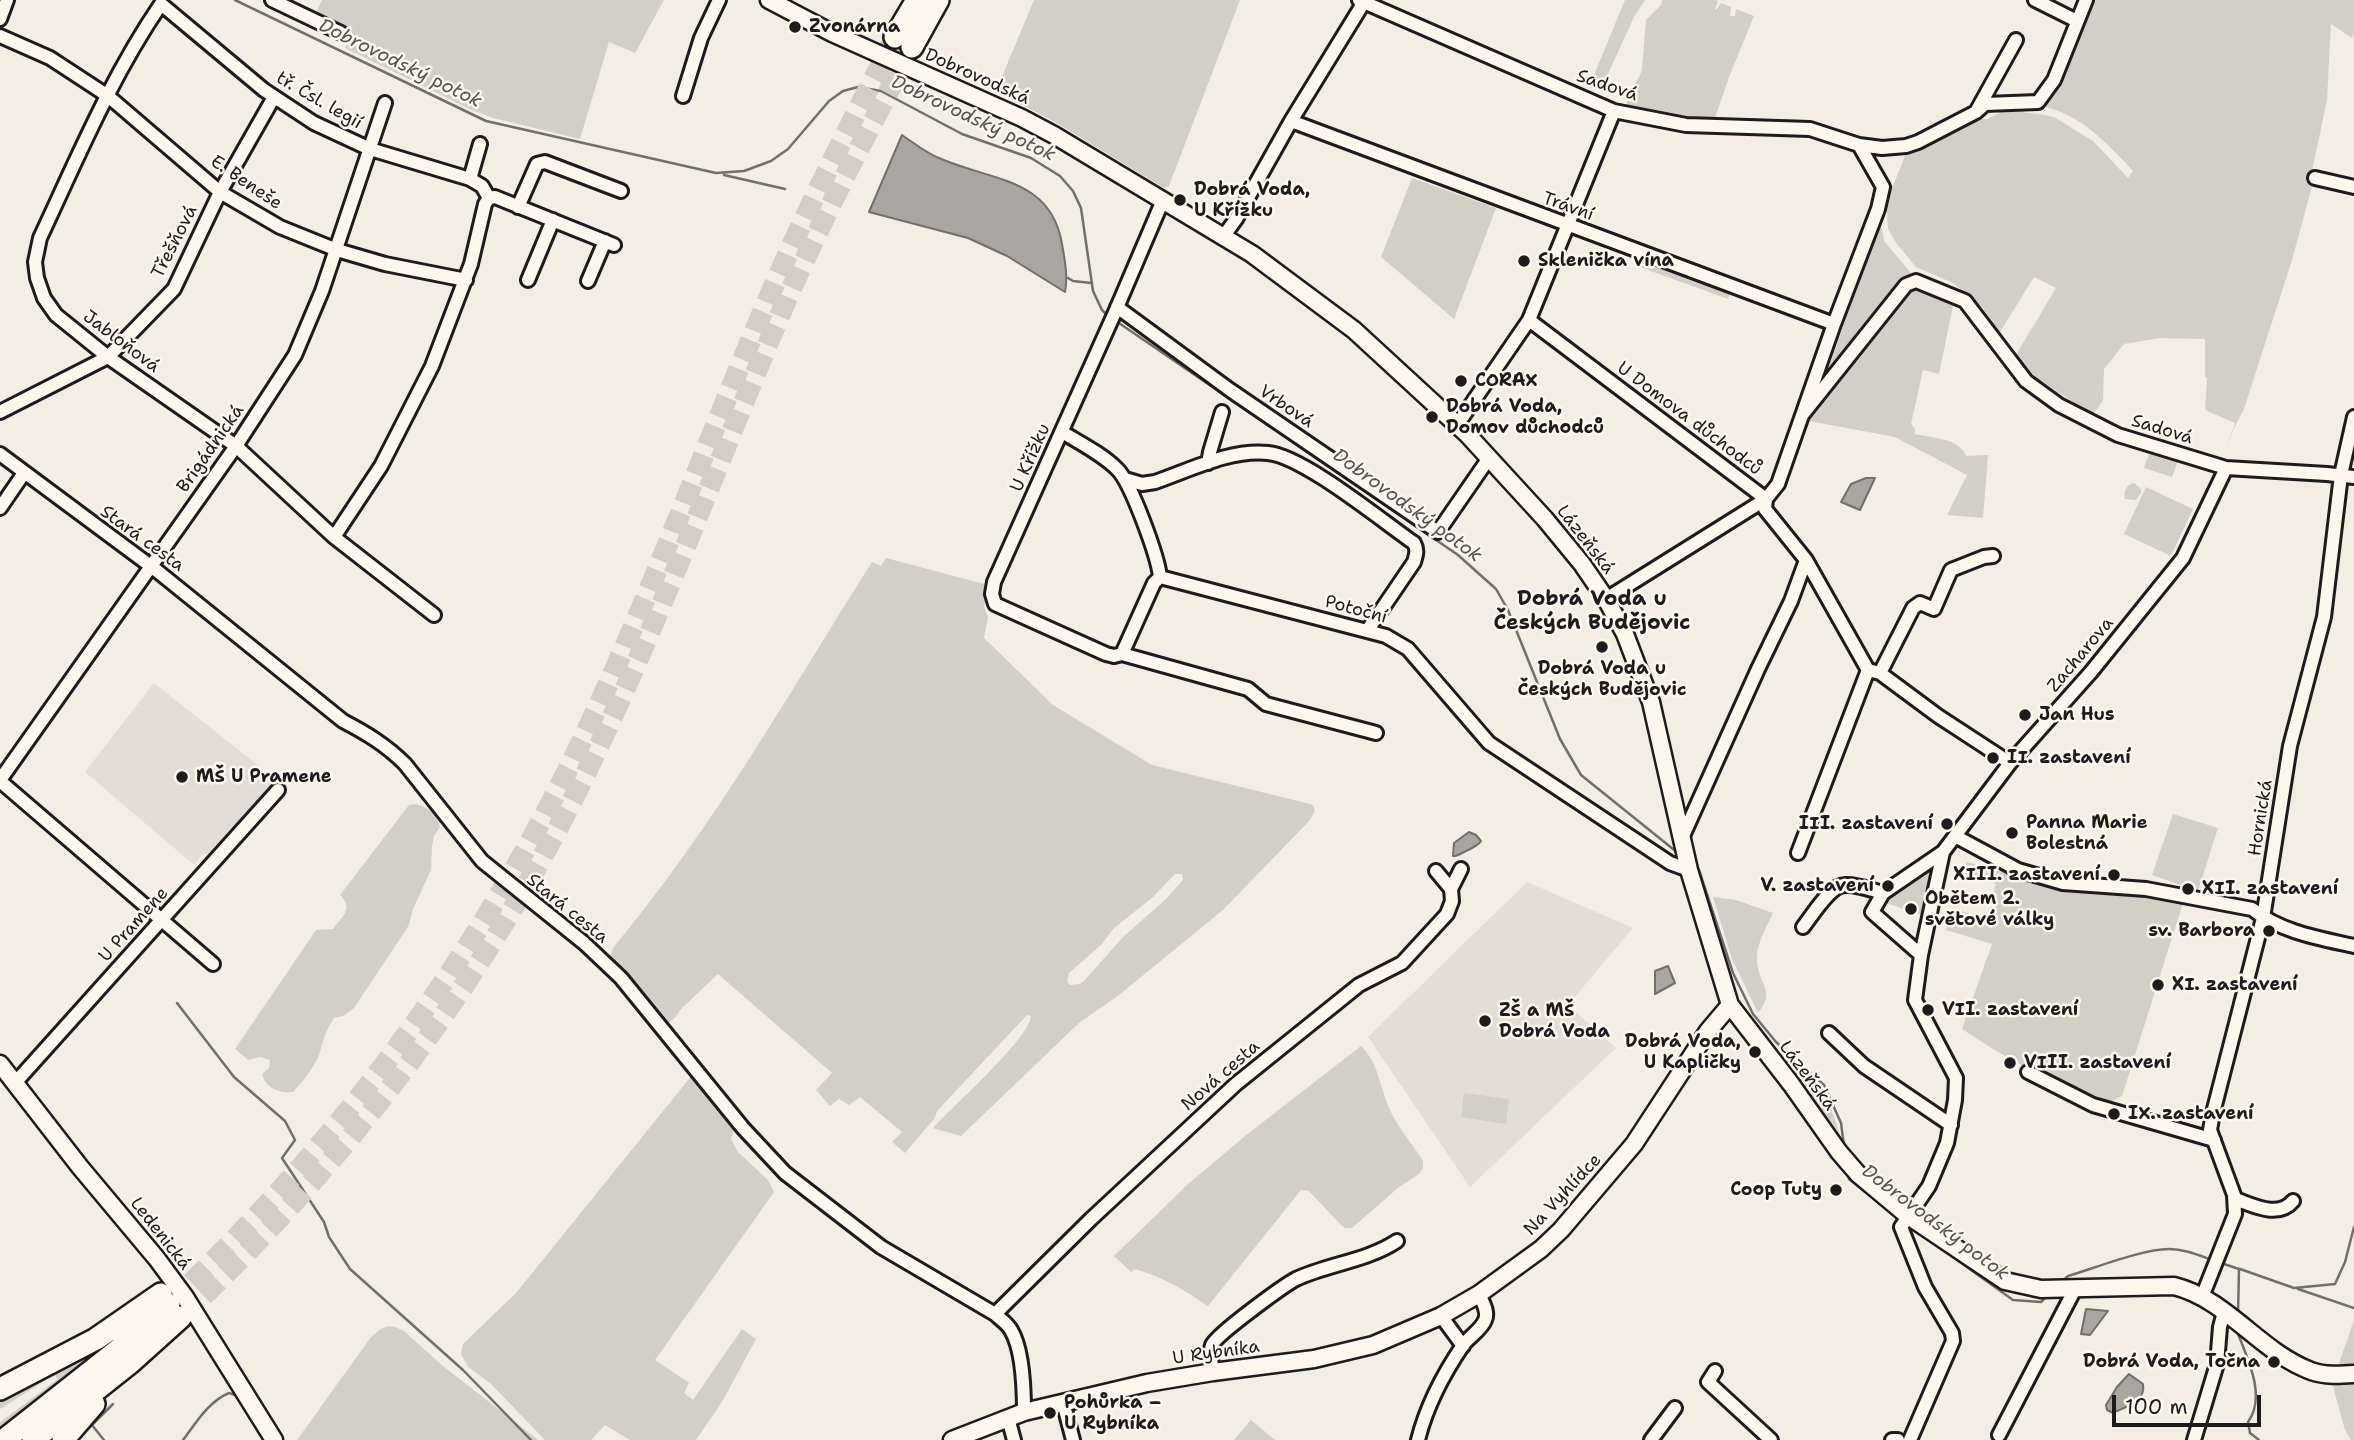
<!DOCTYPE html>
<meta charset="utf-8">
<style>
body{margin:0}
#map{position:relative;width:2354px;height:1440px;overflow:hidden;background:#f2eee4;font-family:"Shantell Sans",sans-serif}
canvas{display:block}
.scale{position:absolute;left:2112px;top:1395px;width:149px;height:32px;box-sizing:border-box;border:4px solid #1c1c1c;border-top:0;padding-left:9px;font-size:21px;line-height:24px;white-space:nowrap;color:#1c1c1c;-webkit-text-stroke:5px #fbf7ec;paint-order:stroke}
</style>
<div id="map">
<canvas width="2354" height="1440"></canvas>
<div class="scale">100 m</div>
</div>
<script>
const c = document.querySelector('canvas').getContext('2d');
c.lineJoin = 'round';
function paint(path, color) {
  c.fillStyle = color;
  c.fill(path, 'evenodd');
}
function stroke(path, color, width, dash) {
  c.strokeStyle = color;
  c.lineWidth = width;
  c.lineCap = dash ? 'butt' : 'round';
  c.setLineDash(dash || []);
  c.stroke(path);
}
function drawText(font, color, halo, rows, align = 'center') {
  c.font = font + ' "Shantell Sans",sans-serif';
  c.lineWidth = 5;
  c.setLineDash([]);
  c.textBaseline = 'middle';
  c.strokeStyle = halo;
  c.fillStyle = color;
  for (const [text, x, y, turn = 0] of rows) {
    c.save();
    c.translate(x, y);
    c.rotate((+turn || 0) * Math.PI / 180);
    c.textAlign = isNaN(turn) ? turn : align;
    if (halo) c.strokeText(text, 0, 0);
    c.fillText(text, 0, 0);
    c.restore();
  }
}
const built = new Path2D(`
 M154 683 279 782 239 829 236 825 232 827 207 855 203 853 194 865 85 772Z
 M1527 882 1633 928 1568 1005 1616 1048 1470 1187 1368 1037Z`);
const green = new Path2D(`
 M322 0H664L635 53 609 42 580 139 493 118 472 110 345 48 351 32 315 15Z
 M1034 0H1240L1169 186 1164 188 1055 122 996 91Z
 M1625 0H1645L1635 15 1607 76 1602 84 1594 89 1589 87Z
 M1662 0H1715L1718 1 1715 9 1716 10 1721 3 1731 7 1730 16H1735L1736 9 1754 16 1729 77 1714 121 1648 111 1627 105C1625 92 1639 82 1642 69L1646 20 1661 5Z
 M2088 0H2354V33L2352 38 2331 24 2327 100 2312 171 2315 172 2313 183 2292 260 2244 409 2235 426 2227 447 2235 423 2205 410 2207 378 2205 377V339L2160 338 2124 344 2104 369 2103 400 2093 415 2035 377 2012 354 1982 307 1953 283 1916 267 1897 244 1888 229 1886 187 1893 186 1907 151 1974 119H1988L2004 110 2038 114 2054 117 2093 141 2128 178 2133 171C2108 144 2082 116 2046 107ZM2034 277 2056 288 2016 355 2000 332Z
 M1412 178 1496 208 1454 319 1381 257Z
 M1879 226 1882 228 1884 241 1911 273 1823 384 1867 259 1875 228Z
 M1642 261 1730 293 1728 299 1640 267Z
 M1925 286 1954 301 1939 374 1923 370 1911 424 1915 429V434C1931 438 1960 438 1966 456L1988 455 1983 518 1947 515 1967 475 1895 437 1809 421 1814 409 1905 294Z
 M2150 451 2178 460 2172 477 2144 468Z
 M2134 483 2141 489V493L2136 500 2125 499C2123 492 2126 485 2134 483Z
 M2146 487 2193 509 2171 556 2124 534Z
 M886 558 988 585 984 607 988 617 984 638 1053 705 1152 765 1310 804 1313 806 1315 811 1310 820 1223 910 1119 995 1079 1023 961 1136 933 1128C951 1108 1030 1038 1031 1016L1027 1015 937 1111 934 1119 905 1153 892 1142 902 1132 860 1097 849 1105 839 1099 830 1106 816 1090 832 1073 718 974 681 1009 675 1018 668 1023 663 1020 610 957 613 948C713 828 789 693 872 562L881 566ZM1175 874H1182L1183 880 1166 899 1122 938 1085 980 1080 984 1070 985 1067 981 1069 973 1102 944 1113 929 1153 897Z
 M414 804C428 806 436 813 440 827L434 836 432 846 431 870 413 909 409 925 354 1008 343 1016 334 1018C326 1030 323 1041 319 1055 314 1068 302 1082 293 1092 280 1094 265 1088 262 1074L269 1068 270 1060 260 1057 248 1060 235 1049 316 930 333 929C343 916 354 908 340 895L409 805Z
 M2173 814 2218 828 2198 891 2152 875Z
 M1967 862 2058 887 2142 894 2183 903 2122 1096 2106 1104C2056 1084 2007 1060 1962 1029L1992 944 1946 930 1952 908 1986 919 1988 911 1994 912 1996 904 1991 902 1996 884 1962 874Z
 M1930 866 1935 870 1924 916 1883 902 1894 891Z
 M1713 897 1736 900 1773 913C1767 926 1758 941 1757 956 1755 982 1778 989 1758 1013L1732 959Z
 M1361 1046C1379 1063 1380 1089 1390 1110 1398 1128 1413 1144 1423 1161V1168L1419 1174 1399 1187 1352 1228H1345L1340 1224 1309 1191 1301 1190 1208 1306C1184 1290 1163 1277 1135 1269L1131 1272 1114 1256 1187 1185 1245 1136Z
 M1772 1046 1819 1086 1828 1101 1840 1134Z
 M693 1074 736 1125 731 1138 737 1151 768 1180 774 1192 655 1360 689 1383 684 1393 693 1400 742 1329 756 1339 722 1402 696 1440H630L605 1425 591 1440H545L490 1383 468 1367 461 1354 463 1344 516 1293Z
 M1464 1093 1509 1099 1506 1124 1461 1117Z
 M2354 1320V1440H2351L2345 1430 2332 1383Z
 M389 1326 396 1327 405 1332 443 1366 538 1440H297L371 1337 382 1328Z
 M110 1342 0 1428V1422L58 1379 54 1375 0 1409V1394Z
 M1251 1420 1275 1440H1234Z`);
const water = new Path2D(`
 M902 135C914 143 926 153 939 158 990 181 1051 177 1062 244 1065 261 1068 276 1065 292L1007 256 968 238 869 212Z
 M1866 478H1875L1860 510 1841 502 1851 484Z
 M1469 832 1476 835 1481 841C1478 847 1463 852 1456 856H1453L1454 843Z
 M1668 966 1675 983 1655 994V971Z
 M2086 1309 2108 1311 2090 1335 2081 1334Z
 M2129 1374 2143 1384C2146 1402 2127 1406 2113 1413L2107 1410 2106 1405 2117 1387Z`);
const stream = new Path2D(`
 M235 0 486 121 716 173 744 171 771 161 788 149 829 101 843 91 858 87 881 91 962 134 1031 158 1060 176 1073 191 1081 208 1093 291 1102 310 1108 316
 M724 175 785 189
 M1068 278 1073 281 1091 283
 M1116 321 1458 555 1496 589 1508 610 1560 739 1581 775 1678 853
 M1695 866 1699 870 1733 973 1753 1014 1776 1042 1824 1085 1841 1123 1844 1146
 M177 1003 234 1077 285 1121 295 1140 282 1158 324 1222 329 1237 350 1269 463 1370 531 1440
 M1848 1174 1849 1179 1900 1220
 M1908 1225 2013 1300 2041 1302 2047 1296
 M2221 1263 2239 1269 2238 1314
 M2240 1269 2294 1288 2335 1284 2345 1262 2354 1227
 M2062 1282 2068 1276C2095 1268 2143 1249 2169 1249 2184 1249 2198 1255 2212 1260
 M2298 1289 2354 1308
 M2237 1331C2247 1358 2267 1396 2248 1422L2250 1433 2259 1440
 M92 1425 104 1440
 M77 1440 113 1404
 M183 1440C196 1423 209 1401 229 1393L238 1396`);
const highwayTunnel = new Path2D(`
 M169 1304C326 1155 457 985 556 793 638 633 698 462 769 297 807 208 851 123 895 37
 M181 1317C340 1168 475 994 573 799 654 638 715 467 786 301 824 215 867 132 911 49`);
const street = new Path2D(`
 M272 0 341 33
 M1359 0 1614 111 1686 125 1810 129 1859 145 1882 148 1906 146 1918 142 1976 112 2016 40
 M2035 0 2077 21
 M0 19 7 0
 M0 36 50 58 108 96 220 192 280 227 337 250 385 264 466 280
 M683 96 701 38 719 0
 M1976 112 1985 104 2038 102 2054 80 2086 0
 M1291 121 1834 324
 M2315 178 2354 187
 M470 179 480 144
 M489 198 495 197 614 245
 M1163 200 1116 310 994 582 992 594 995 604 1106 654 1114 656 1122 654 1248 689 1266 704 1376 733
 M518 207 537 164 545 162 621 191
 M1223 237 1236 219 1291 121 1364 2
 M528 280 553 220
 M588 281 605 241
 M1117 307 1230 390 1438 532 1489 458
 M1529 320 1766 499
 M0 412 108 357 174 289 220 192 274 97
 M1803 414 1906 285 1916 281 1965 301 2026 381 2059 405 2118 435 2226 468 2327 474 2354 477
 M1457 425 1529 320 1614 111
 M1062 432C1080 443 1102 454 1117 469 1131 482 1158 557 1160 577
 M0 454 156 570 343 721C366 733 386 745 405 764L482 861 584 943 621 978 743 1128 785 1173 881 1247 995 1314C1000 1319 1007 1323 1011 1330 1023 1350 1024 1389 1024 1412
 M1208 463 1210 452 1222 412
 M1125 479 1142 484 1155 482C1190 470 1230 449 1268 453 1303 456 1382 521 1414 543 1418 550 1416 555 1414 562L1367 631
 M1766 499 1765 509 1806 560 1868 670 1880 673 1938 716 2010 763
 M0 508 24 473
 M334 537 381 466 432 366 471 264 485 204 489 198
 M1160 577 1386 636 1408 649 1489 743 1670 863 1689 870
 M1606 599 1766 499 1778 484 1834 324 1878 209 1883 187 1859 145
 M434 615 334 537 236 446 108 357 56 315 44 298 37 278 35 262 40 238C77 159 111 77 161 4L264 90 314 123 370 149 470 179 482 186 489 198
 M1122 654 1154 583 1160 577
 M1880 673 1913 608 1920 603 1934 609 1951 570 1984 557 1993 556
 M0 780 236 446 295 355 322 291 385 103
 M0 781 213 964
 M1955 836 2018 870 2063 883 2146 889 2252 909C2281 932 2318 938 2354 946
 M1682 838 1758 669 1791 601 1806 560
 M1798 853 1868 670
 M1436 871 1451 889
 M1803 927C1812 916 1830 885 1845 885 1857 884 1871 890 1883 893
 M1921 955 1872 912 1883 893 1943 852 2010 763 2091 672 2183 558 2226 468
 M1829 1033 1864 1066 1951 1125
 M2028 1072 2093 1105 2214 1140
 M15 1083 278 790
 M2235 1199C2253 1205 2278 1219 2293 1201
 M2202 1297 2235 1214 2234 1195 2210 1130 2213 1113 2263 918 2290 746 2324 617 2341 475 2354 417
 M995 1314 1091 1219 1236 1084 1359 985 1402 963 1447 914 1452 901 1451 889 1461 869
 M1441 1316 1463 1346
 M1715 1371 1708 1382 1771 1440
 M1213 1372C1212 1364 1209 1352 1212 1345 1217 1334 1283 1286 1296 1279 1328 1264 1367 1261 1397 1241
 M1063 1402 1073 1440
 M1008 1418 1014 1440
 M1999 1435 2075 1289
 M1418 1440C1426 1408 1444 1373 1463 1345 1469 1337 1482 1329 1485 1320 1489 1312 1482 1301 1479 1294
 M1651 1440 1675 1408
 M1892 1440H1898
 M1910 1440 1953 1341 1952 1333 1925 1287 1901 1227 1929 1186 1947 1143 1955 1100 1956 1078 1915 1000 1921 955 1943 852
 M2194 1440 2217 1364 2220 1327 2224 1312`);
const secondary = new Path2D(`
 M769 0 832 33 1022 118 1054 135 1252 254 1354 330 1467 434 1545 519 1582 564 1606 599 1625 634 1651 702 1689 870 1730 1005 1791 1084 1839 1152 1858 1174 1907 1215 2005 1281 2041 1289 2174 1286C2227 1299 2260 1352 2311 1371 2325 1376 2340 1375 2354 1374
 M0 1064 80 1167 157 1259 185 1297 274 1440
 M952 1440 1024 1412 1147 1383 1213 1372 1314 1359 1373 1345 1441 1316 1479 1294 1541 1249 1561 1230 1634 1144 1708 1031 1730 1005`);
const highway = new Path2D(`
 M895 37 917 0
 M912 47 938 0
 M0 1389 96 1339 161 1294
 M4 1440 118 1350 169 1304
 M33 1440 131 1362 181 1317
 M63 1440 94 1404`);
const markers = [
 [795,27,7,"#1c1c1c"],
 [1180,200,7,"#1c1c1c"],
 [1524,261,7,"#1c1c1c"],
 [1461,381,7,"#1c1c1c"],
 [1432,417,7,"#1c1c1c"],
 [1602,647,7,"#1c1c1c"],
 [2025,715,7,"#1c1c1c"],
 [1993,758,7,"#1c1c1c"],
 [182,777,7,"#1c1c1c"],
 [1947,824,7,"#1c1c1c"],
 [2012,833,7,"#1c1c1c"],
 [2114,875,7,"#1c1c1c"],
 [1888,886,7,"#1c1c1c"],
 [2188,889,7,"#1c1c1c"],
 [1911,909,7,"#1c1c1c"],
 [2269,931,7,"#1c1c1c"],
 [2158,985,7,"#1c1c1c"],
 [1928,1010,7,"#1c1c1c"],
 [1485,1021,7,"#1c1c1c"],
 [1755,1052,7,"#1c1c1c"],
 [2010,1063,7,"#1c1c1c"],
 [2114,1114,7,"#1c1c1c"],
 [1836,1190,7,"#1c1c1c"],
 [2274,1362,7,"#1c1c1c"],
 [1050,1413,7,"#1c1c1c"]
];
const poiNames = [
 ["Zvonárna",809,27],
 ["Dobrá Voda,",1194,190],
 ["U Křížku",1194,211],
 ["Sklenička vína",1538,261],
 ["CORAX",1475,381],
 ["Dobrá Voda,",1446,407],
 ["Domov důchodců",1446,428],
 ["Dobrá Voda u",1602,669,"center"],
 ["Českých Budějovic",1602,690,"center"],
 ["Jan Hus",2039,715],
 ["II. zastavení",2007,758],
 ["MŠ U Pramene",196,777],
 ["Panna Marie",2026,823],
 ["Bolestná",2026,844],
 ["III. zastavení",1933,824,"right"],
 ["XIII. zastavení",2100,875,"right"],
 ["V. zastavení",1874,886,"right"],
 ["XII. zastavení",2202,889],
 ["Obětem 2.",1925,899],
 ["světové války",1925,920],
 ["sv. Barbora",2255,931,"right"],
 ["XI. zastavení",2172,985],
 ["VII. zastavení",1942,1010],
 ["ZŠ a MŠ",1499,1011],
 ["Dobrá Voda",1499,1032],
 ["Dobrá Voda,",1741,1042,"right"],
 ["U Kapličky",1741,1063,"right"],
 ["VIII. zastavení",2024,1063],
 ["IX. zastavení",2128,1114],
 ["Coop Tuty",1822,1190,"right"],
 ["Dobrá Voda, Točna",2260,1362,"right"],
 ["Pohůrka –",1064,1403],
 ["U Rybníka",1064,1424]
];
const streetNames = [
 ["Dobrovodská",977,77,24],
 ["Sadová",1607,86,19],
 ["tř. Čsl. legií",319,101,30],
 ["E. Beneše",246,183,34],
 ["Trávní",1568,207,20],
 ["Třešňová",175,242,-63],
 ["Jabloňová",121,342,37],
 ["Vrbová",1286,407,34],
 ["U Domova důchodců",1689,419,37],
 ["Sadová",2162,430,17],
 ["Brigádnická",211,449,-55],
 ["U Křížku",1031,458,-66],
 ["Stará cesta",142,539,36],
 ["Lázeňská",1585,540,52],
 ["Potoční",1356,610,15],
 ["Zacharova",2081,655,-50],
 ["Hornická",2261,818,-81],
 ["Stará cesta",567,909,39],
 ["U Pramene",134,925,-48],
 ["Nová cesta",1221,1076,-41],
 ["Lázeňská",1807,1076,53],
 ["Na Vyhlídce",1563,1195,-47],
 ["Ledenická",160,1234,52],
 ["U Rybníka",1216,1353,-8]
];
const waterNames = [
 ["Dobrovodský potok",400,64,26],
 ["Dobrovodský potok",973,119,25],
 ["Dobrovodský potok",1407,506,36],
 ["Dobrovodský potok",1935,1223,37]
];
const quarterNames = [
 ["Dobrá Voda u",1592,600],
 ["Českých Budějovic",1592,624]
];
paint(built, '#e2ded5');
paint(green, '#d2cfc6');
paint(water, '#a9a6a0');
stroke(water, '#716f6b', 2);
stroke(stream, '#716f6b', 2.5);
stroke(highwayTunnel, '#d2cec6', 21, [21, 10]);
stroke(street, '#1c1c1c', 18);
stroke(secondary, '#1c1c1c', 21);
stroke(highway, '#1c1c1c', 26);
stroke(street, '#fbf7ec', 12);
stroke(secondary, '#fbf7ec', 16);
stroke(highway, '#fbf7ec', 21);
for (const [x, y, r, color] of markers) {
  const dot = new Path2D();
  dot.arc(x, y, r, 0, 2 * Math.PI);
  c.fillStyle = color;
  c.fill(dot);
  stroke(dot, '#fbf7ec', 2.5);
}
drawText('bold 18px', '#1c1c1c', '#fbf7ec', poiNames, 'left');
drawText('18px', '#1c1c1c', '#fbf7ec', streetNames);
drawText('italic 19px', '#545351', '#fbf7ec', waterNames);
drawText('bold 21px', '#1c1c1c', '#fbf7ec', quarterNames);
</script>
